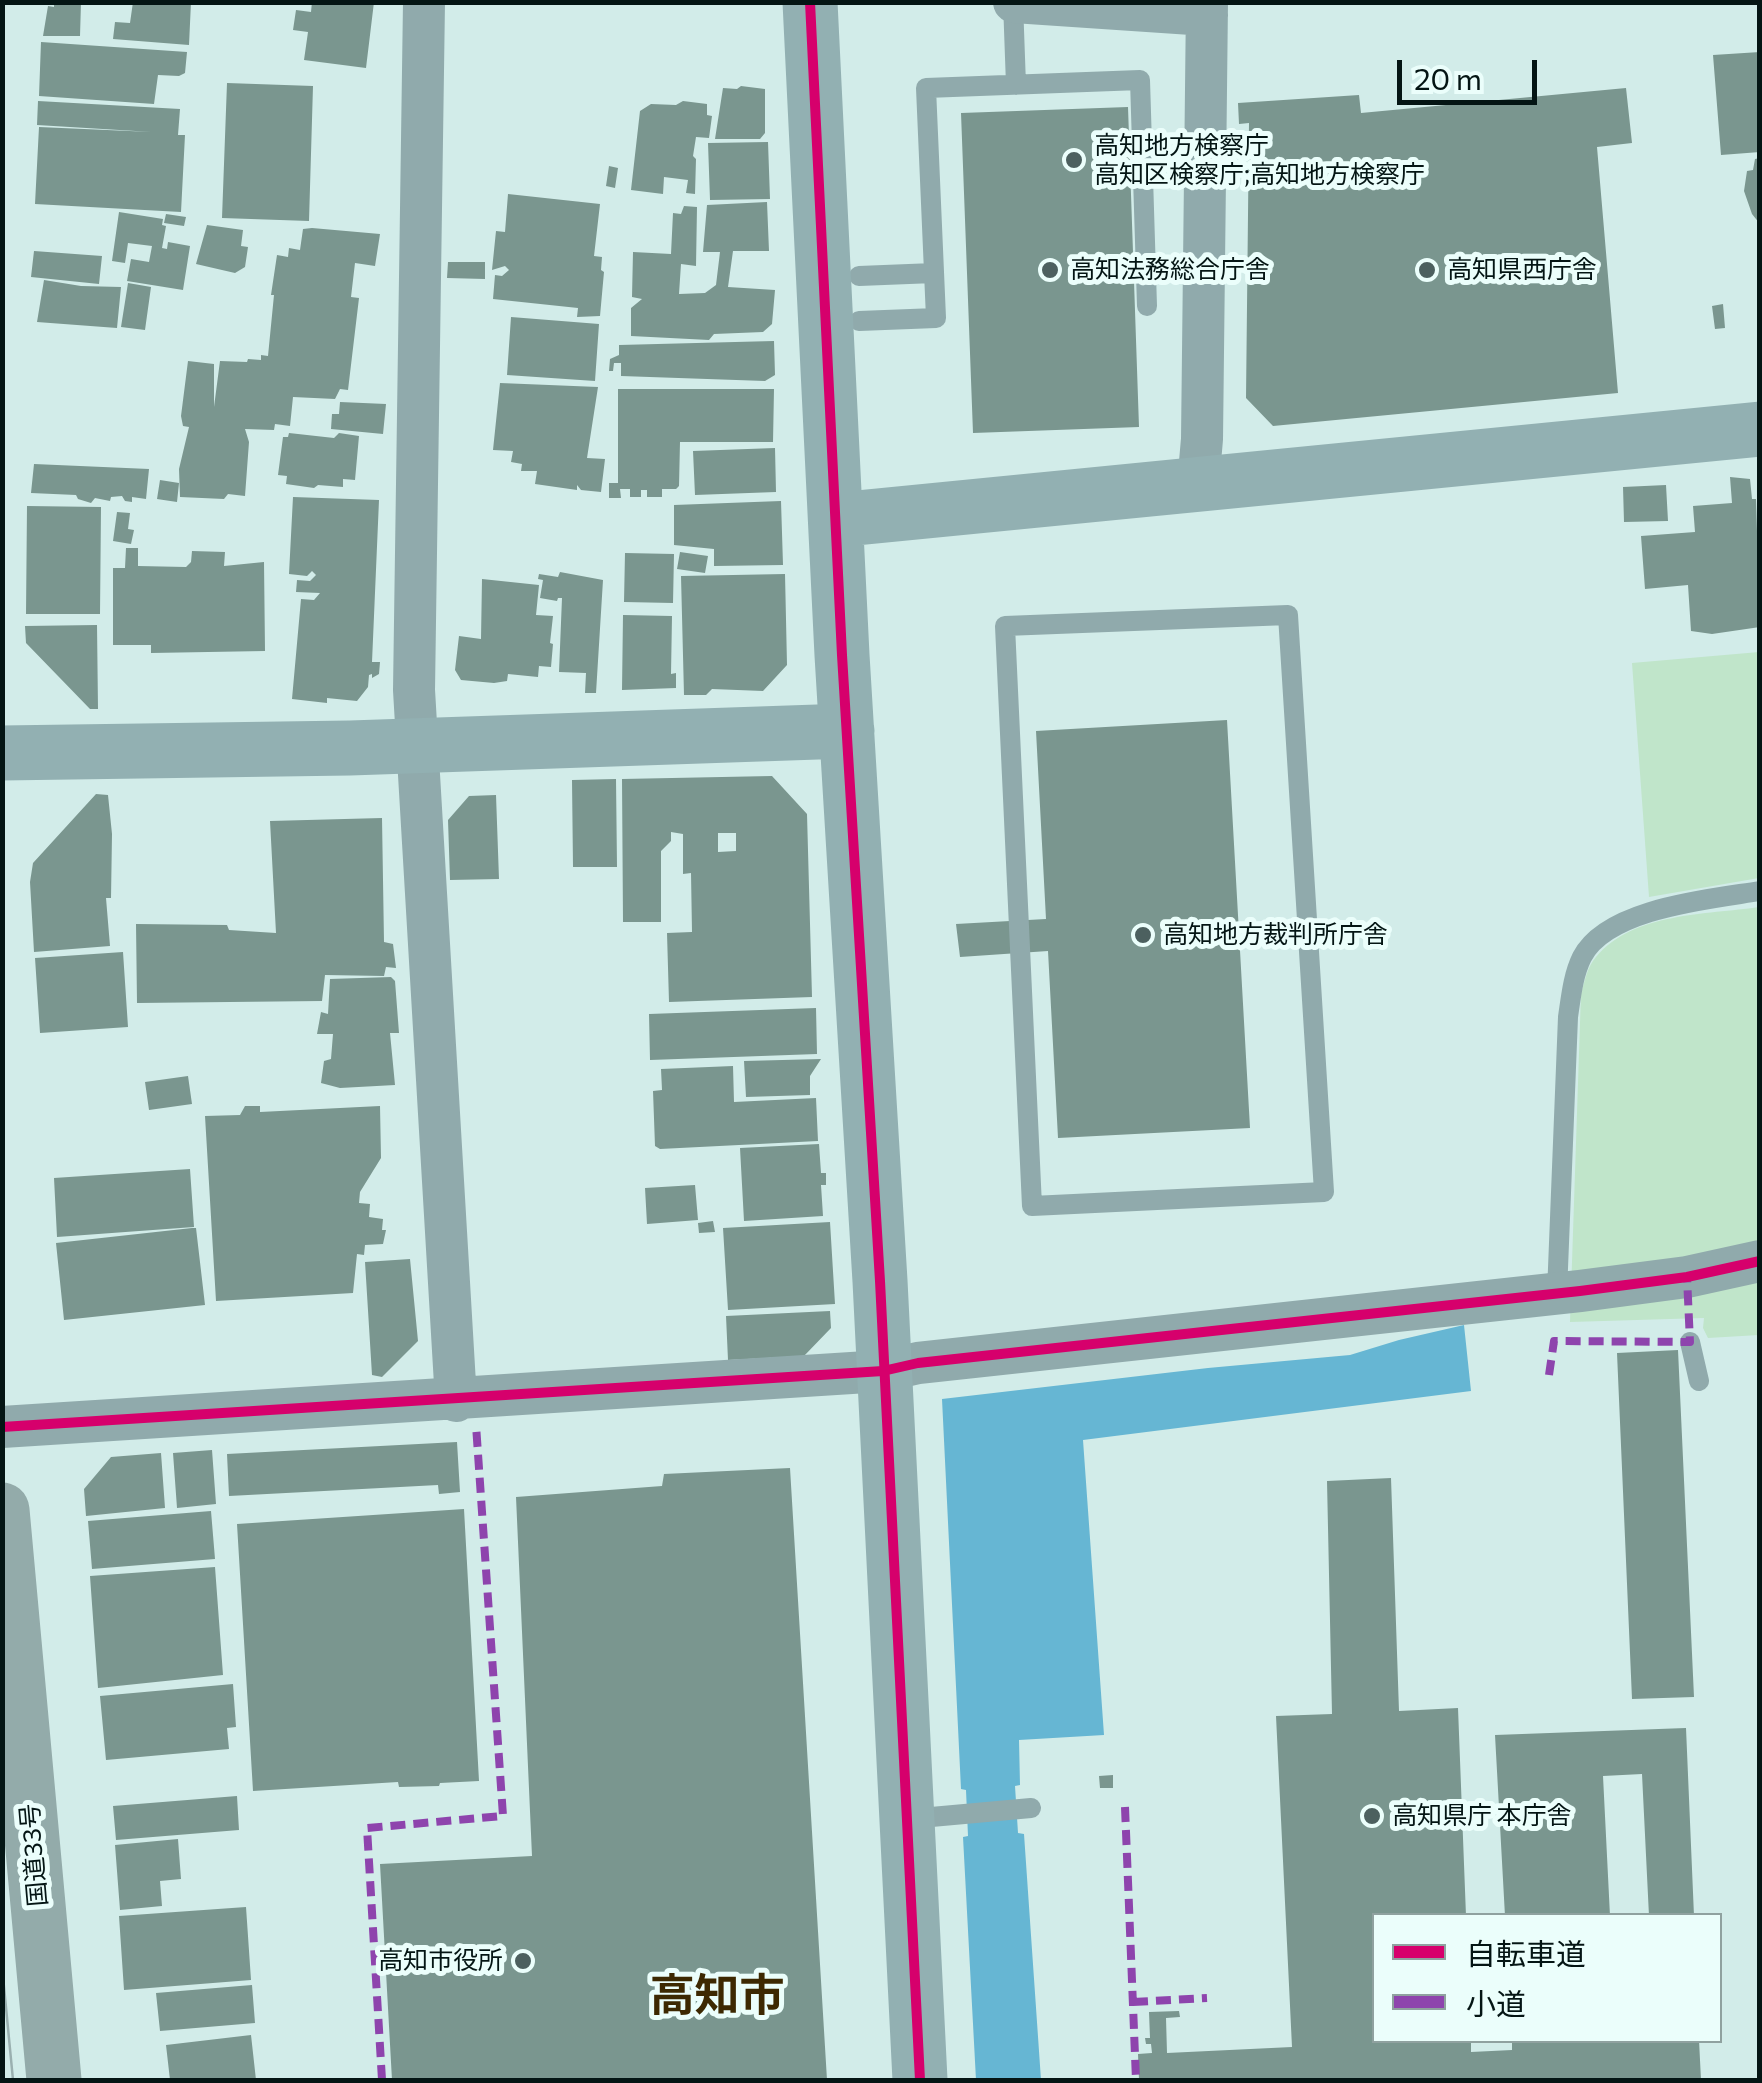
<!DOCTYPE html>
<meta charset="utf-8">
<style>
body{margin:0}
#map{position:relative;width:1762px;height:2083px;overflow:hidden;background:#d2ece9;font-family:Commissioner,"Noto Sans JP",sans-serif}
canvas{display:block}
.frame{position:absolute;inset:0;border:5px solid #041514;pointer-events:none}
.legend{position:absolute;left:1372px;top:1913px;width:350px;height:130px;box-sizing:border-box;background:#ebfefb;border:2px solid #8fa19f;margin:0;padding:12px 18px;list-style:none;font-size:30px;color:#041514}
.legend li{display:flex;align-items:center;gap:20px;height:50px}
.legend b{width:50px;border:2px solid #8fa19f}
.scale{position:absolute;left:1397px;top:60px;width:140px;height:45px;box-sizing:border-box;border:5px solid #041514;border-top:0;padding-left:12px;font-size:30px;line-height:35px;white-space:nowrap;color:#041514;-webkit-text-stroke:8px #ebfefb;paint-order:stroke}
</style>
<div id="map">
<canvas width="1762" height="2083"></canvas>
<div class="frame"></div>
<ul class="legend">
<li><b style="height:12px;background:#d6006c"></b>自転車道</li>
<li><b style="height:12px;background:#8e44ad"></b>小道</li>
</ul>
<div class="scale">20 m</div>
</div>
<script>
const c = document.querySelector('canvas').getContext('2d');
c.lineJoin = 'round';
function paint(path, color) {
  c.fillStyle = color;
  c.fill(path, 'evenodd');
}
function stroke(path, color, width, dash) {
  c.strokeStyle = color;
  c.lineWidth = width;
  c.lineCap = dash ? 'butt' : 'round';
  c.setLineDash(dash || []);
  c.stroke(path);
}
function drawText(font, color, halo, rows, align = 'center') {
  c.font = font + ' Commissioner,"Noto Sans JP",sans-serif';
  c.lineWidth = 10;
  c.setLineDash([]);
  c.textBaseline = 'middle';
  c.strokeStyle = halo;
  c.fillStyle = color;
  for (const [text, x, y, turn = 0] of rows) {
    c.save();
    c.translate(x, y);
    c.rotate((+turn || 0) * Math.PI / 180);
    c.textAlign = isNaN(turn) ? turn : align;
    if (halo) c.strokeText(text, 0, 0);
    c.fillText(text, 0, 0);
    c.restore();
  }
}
const green = new Path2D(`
 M1759 652V878L1649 897 1632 663Z
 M1759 907V1335L1708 1338 1703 1328 1704 1318 1570 1322 1581 993C1585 981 1587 967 1596 957 1634 912 1706 915 1759 907Z`);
const water = new Path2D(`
 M1464 1325 1471 1391 1083 1440 1104 1735 1019 1740 1020 1785 1015 1786 1018 1833 1024 1834 1041 2080H976L963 1837 968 1836 966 1790 961 1789 942 1399 1208 1368 1350 1355 1399 1340Z`);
const building = new Path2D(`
 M54 2H81L80 36H43L48 6 54 7Z
 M133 2H191L189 45 113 39 115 22 130 23Z
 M312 2H374L366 68 304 60 308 32 293 30 296 10 311 12Z
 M41 42 187 52 185 73 179 76 158 75 154 104 39 96Z
 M1760 52V152L1721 155 1713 55Z
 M227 83 313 86 309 221 222 218Z
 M741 86 765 89V133L760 139H715L723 88 737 89Z
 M1626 88 1632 143 1597 147 1618 393 1273 426 1246 398 1249 123 1239 124 1238 103 1359 95 1361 113Z
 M38 101 180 109 178 135H185L181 212 35 204 39 127 152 132 37 125Z
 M683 101 707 104V115L712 116 709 138 696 137 693 156 696 159 695 194 686 193 688 180 664 177 663 194 631 190 640 111 651 104 676 105Z
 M1128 107 1139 427 973 433 961 113Z
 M768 142 770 199 710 200 708 143Z
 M1760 158V224L1752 214 1744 191 1747 171 1753 170 1755 159Z
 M609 166 618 168 615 188 606 186Z
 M508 194 600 204 594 256 602 257 601 270 604 272 600 316 577 317 578 308 493 299 495 275 502 276 509 270 505 266 492 270 496 231 505 232Z
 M767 202 769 251H733L728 287 775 290 772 324 763 332 714 334 709 340 631 336V308L642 299 632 297 633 252 671 254 673 213 681 214 684 206 697 207 696 266 681 264 679 294 705 293 716 285 720 252H703L707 205Z
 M119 212 163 219 162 225 166 226 162 248 167 249 168 242 190 246 183 290 127 281 131 259 149 262 152 246 128 243 125 263 112 261Z
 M166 214 186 217 184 226 164 223Z
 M207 225 243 230 241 246 248 247 245 267 235 273 196 264Z
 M312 228 380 234 375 266 355 263 351 297 359 298 348 390 340 389 335 399 293 397 290 426 275 424 274 430 245 429 249 442 245 496 228 494 224 499 180 497 179 469 189 427 183 426 181 416 188 361 214 364V407L220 361 247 362 248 359 261 360V355L268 356 274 295H271L277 255 288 257 289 248 300 250 303 229Z
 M34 251 102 256 99 284 31 277Z
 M448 262H485V279L447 278Z
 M44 280 81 286 121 287 117 328 37 322Z
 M128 283 151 287 145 330 121 327Z
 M1723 304 1725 328 1715 329 1712 306Z
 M511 317 599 324 595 381 507 375Z
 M774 341 775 375 765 381 621 376V363H614L613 371H609L610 359 619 355V345Z
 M500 383 598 387 587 458 605 459 601 492 581 490 577 485V490L535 484 537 471H521L522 464 511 462 513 451 493 450Z
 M618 389H774L773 442H680L679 486 676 489H662V497H647V490H641V497H630V489H620L621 498H609V483H618Z
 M340 402 386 404 383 434 331 429 332 414H339Z
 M289 433 334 438 339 433 359 436 355 480 343 479V487L318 485 314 488 286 484 287 476 278 475 283 437H288Z
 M775 448 776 492 695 495 693 451Z
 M34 464 149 469 146 499 132 497V502L125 501 122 496 111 497 110 501 95 498 91 503 78 499 76 495 31 493Z
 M1730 477 1750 479 1752 499H1756L1760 627 1712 634 1691 631 1688 585 1645 589 1641 536 1695 532 1693 506 1732 503Z
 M160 480 179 483 177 502 157 499Z
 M1666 485 1668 521 1624 522 1623 487Z
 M293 497 379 500 372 662H380L379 674 372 678V674L369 675 368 687 357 701 327 698V703L292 699 301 599 314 600 320 593 296 592 297 580 310 581 316 575 312 571 307 576 289 574Z
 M781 501 783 565 714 566V549L674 545V505Z
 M27 506 101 507 100 614H26Z
 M117 512 130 513 128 529 134 530 131 544 113 541Z
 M126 548H138V566L186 567 191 562 192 551 225 552 224 566 264 562 265 651 151 653V645H113V568H125Z
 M680 552 708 556 705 573 677 569Z
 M625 553 674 554 673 603 624 602Z
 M560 572 603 580 596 693H585L586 673 559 672 562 598H558L557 601 540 598 543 580 538 579 539 574 558 577Z
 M785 574 787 665 763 691 712 689 706 695H684L681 576Z
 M482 579 539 585 536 615 553 616 550 643 553 644 551 667 539 666 538 677 508 674 507 681 494 683 461 680 455 670 459 636 481 639Z
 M623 615 672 616 671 674 676 673V688L622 690Z
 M97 625 98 709H90L26 643 25 626Z
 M1227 720 1250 1128 1058 1138 1048 951 960 957 956 924 1046 919 1036 731Z
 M772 776 807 814 812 997 669 1002 667 933 692 932 691 873 683 874V834L671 832V841L661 851V922H623L622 779ZM718 833H736V851L718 852Z
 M616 779 617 867H573L572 780Z
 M96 794 108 795 112 834 111 898H106L110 946 34 952 30 882 33 863Z
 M496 795 499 879 450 880 448 820 469 796Z
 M382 818 384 942 393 944 396 968 386 967 384 976 325 975 322 1001 137 1003 136 924 227 925 229 930 276 933 270 821Z
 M123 952 128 1027 40 1033 35 958Z
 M391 977 395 981 399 1033H390L395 1085 340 1088 321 1083 324 1061 331 1059 333 1034H317L321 1012 328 1014 330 979Z
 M816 1008 817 1054 650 1060 649 1014Z
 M821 1059 810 1076V1095L746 1097 744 1061Z
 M733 1066 734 1102 816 1098 818 1141 660 1149 655 1146 653 1091 662 1090 661 1069Z
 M188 1076 192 1104 149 1110 145 1082Z
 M245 1106H260V1112L380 1106 381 1158 360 1192 359 1203 370 1204 369 1217 383 1219 382 1230H386L383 1244 365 1245 364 1255 357 1254 353 1293 216 1301 205 1116 240 1115Z
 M819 1144 821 1173H826V1185H821L823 1216 744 1221 740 1148Z
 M190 1169 194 1227 57 1237 54 1178Z
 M695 1185 698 1220 647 1224 645 1188Z
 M713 1221 715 1232 699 1233 698 1223Z
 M830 1222 835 1304 728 1310 723 1228Z
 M192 1228H196L205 1305 64 1320 56 1243Z
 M410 1259 418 1341 382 1377 372 1375 365 1262Z
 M830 1311 831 1328 804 1356 728 1360 726 1316Z
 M1678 1350 1694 1697 1632 1699 1617 1353Z
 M457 1442 460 1492 439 1494 438 1485 229 1496 227 1454Z
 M212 1450 216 1504 177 1508 173 1453Z
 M161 1453 165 1508 86 1516 84 1489 111 1457Z
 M790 1468 827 2080H392L380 1864 532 1856 516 1497 662 1486 664 1474Z
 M1391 1478 1399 1711 1458 1708 1466 1916H1374V2040H1471V2052L1512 2050V2040H1699L1701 2080H1139L1138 2054 1152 2053 1151 2044H1146L1145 2038H1150L1149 2012 1179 2011 1180 2017 1166 2018 1167 2053 1292 2047 1276 1716 1332 1714 1327 1481Z
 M464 1509 479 1781 440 1783 439 1786 399 1787 398 1782 253 1791 237 1524Z
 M211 1511 215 1559 92 1569 88 1521Z
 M215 1567 223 1675 98 1688 90 1576Z
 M233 1684 236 1727 227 1728 229 1749 106 1760 100 1696Z
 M1686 1728 1694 1916H1649L1642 1774 1603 1776 1610 1916H1505L1495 1735Z
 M1113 1775V1788H1100L1099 1776Z
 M237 1796 239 1830 116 1840 113 1806Z
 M178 1839 181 1879 160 1881 162 1906 120 1910 115 1845Z
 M246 1907 251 1980 124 1990 119 1916Z
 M252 1985 255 2023 160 2031 156 1993Z
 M251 2035 256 2080H170L166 2045Z`);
const lane = new Path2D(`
 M1013 2 1016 85
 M859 276 934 273
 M859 321 936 318 926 88 1140 80 1147 306
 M1288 615 1324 1192 1032 1206 1005 626Z
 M1557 1293 1568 1017C1571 997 1573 975 1582 957 1607 908 1711 899 1760 891
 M1690 1342 1699 1381
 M909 1819 1031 1808`);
const street = new Path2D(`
 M424 2 414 690 456 1401
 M1014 2 1207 15
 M1198 485 1202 439 1207 2
 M2 1427 883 1371 918 1363 1580 1291 1687 1277 1760 1261`);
const secondary = new Path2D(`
 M810 2 842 655 880 1281 920 2080
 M836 520 1760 429
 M2 753 350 748 847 731`);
const highway = new Path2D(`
 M2 1510 54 2080`);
const tram = new Path2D(`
 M2 1966 13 2080`);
const quiet = new Path2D(`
 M1549 1375 1554 1341 1690 1342 1687 1277
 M1125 1807 1136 2080
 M1133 2002 1207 1998
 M382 2080 367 1828 503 1816 476 1425`);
const cycleway = new Path2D(`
 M810 2 842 655 880 1281 920 2080
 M2 1427 883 1371 918 1363 1580 1291 1687 1277 1760 1261`);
const markers = [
 [1074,160,10,"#4c605f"],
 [1050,270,10,"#4c605f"],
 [1427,270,10,"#4c605f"],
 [1143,935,10,"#4c605f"],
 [1372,1816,10,"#4c605f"],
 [523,1961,10,"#4c605f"]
];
const poiNames = [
 ["高知地方検察庁",1094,146],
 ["高知区検察庁;高知地方検察庁",1094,175],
 ["高知法務総合庁舎",1070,270],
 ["高知県西庁舎",1447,270],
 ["高知地方裁判所庁舎",1163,935],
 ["高知県庁 本庁舎",1392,1816],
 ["高知市役所",503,1961,"right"]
];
const streetNames = [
 ["国道33号",34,1855,-95]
];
const townNames = [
 ["高知市",717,1996]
];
paint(green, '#c0e5ca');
paint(water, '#66b6d3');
paint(building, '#7a968f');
stroke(lane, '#90aaac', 20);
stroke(street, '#90aaac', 42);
stroke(secondary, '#92b0b2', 55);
stroke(highway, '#93abaa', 55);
stroke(tram, '#9ab0b0', 2.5);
stroke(quiet, '#8e44ad', 8, [15, 8]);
stroke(cycleway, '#d6006c', 10);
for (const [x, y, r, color] of markers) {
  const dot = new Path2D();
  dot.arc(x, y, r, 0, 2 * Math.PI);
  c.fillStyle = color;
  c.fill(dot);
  stroke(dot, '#ebfefb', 4);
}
drawText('25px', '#041514', '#ebfefb', poiNames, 'left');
drawText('25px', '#041514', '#ebfefb', streetNames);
drawText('bold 45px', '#3d2902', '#ebfefb', townNames);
</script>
